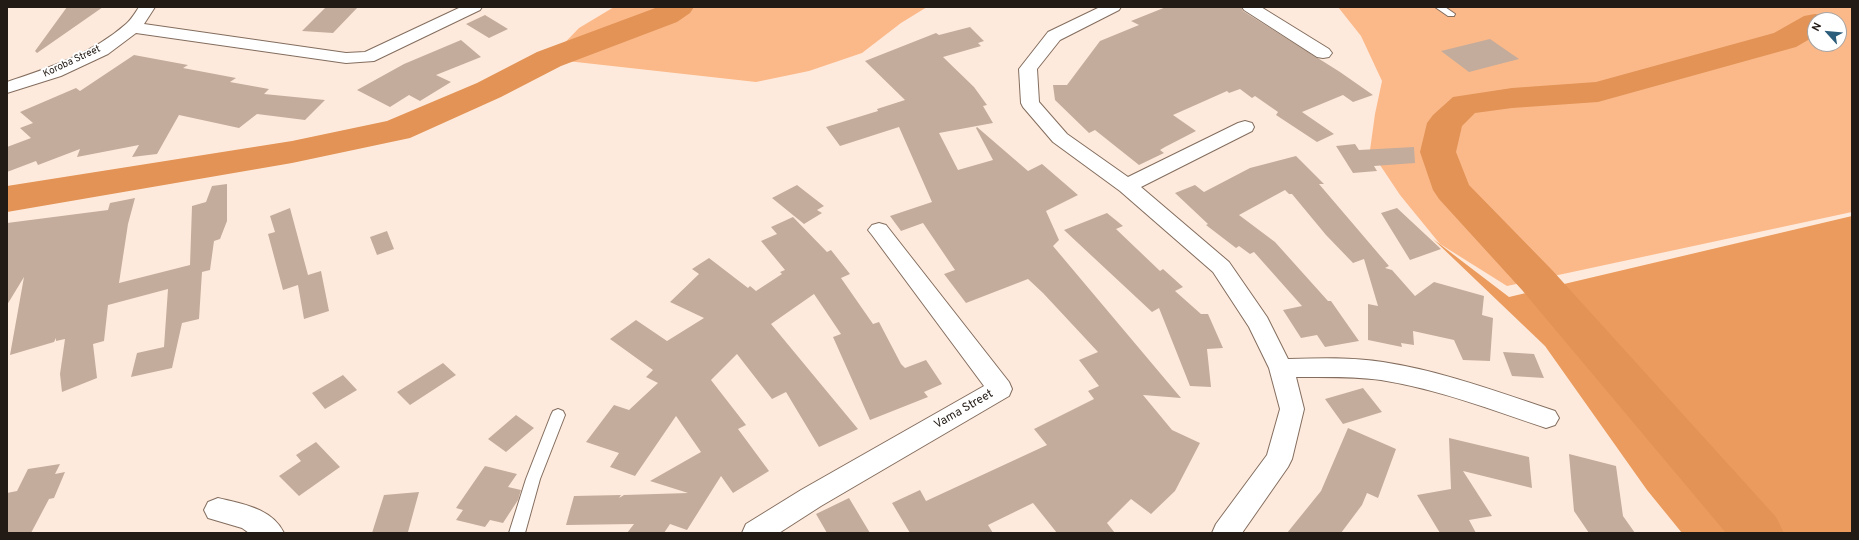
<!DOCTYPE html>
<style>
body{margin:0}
#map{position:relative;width:1859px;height:540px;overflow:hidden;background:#feeadc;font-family:Overpass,sans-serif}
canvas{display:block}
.frame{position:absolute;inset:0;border:8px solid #221a14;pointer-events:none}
.north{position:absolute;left:1807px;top:12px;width:40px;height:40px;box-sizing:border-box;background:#fff;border:1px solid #a7a3a1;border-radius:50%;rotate:297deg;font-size:11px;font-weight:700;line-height:16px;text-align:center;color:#221a14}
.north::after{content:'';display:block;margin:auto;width:14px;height:18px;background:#2c5d7b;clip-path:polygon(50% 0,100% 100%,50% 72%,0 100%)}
</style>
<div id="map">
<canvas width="1859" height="540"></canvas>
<div class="frame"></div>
<div class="north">N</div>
</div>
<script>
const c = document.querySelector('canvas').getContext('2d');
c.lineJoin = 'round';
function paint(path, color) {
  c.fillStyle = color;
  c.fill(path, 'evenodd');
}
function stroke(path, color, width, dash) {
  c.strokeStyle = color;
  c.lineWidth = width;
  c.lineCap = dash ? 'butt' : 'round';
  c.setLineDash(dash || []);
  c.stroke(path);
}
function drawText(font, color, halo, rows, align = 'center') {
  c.font = font + ' Overpass,sans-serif';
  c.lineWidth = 4;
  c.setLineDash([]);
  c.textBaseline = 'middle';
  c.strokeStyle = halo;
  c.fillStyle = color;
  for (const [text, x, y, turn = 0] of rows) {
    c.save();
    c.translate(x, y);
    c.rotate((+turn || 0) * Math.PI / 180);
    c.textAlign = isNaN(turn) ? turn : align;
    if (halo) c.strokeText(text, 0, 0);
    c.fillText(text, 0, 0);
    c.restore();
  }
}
const green = new Path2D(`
 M614 7H927L901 23 862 53 809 71 756 82 549 59 579 28Z
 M1338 7H1852V212L1507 286 1440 244 1400 195 1370 150 1375 114 1382 81 1361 36ZM1815 20H1839V44H1815Z`);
const forest = new Path2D(`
 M1852 216V533H1682L1647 490 1545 346 1433 239 1509 297Z`);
const river = new Path2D(`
 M658 7H694L690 13 677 22 561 66 501 97 410 138 292 163 7 212V186L292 141 387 121 477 83 537 52Z
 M1815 14 1826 16 1828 20H1815V36L1796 47 1598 102 1512 108 1475 113 1462 126 1456 152 1469 185 1552 270 1776 517 1784 533H1726L1522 290 1439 199 1433 190 1420 152 1427 123 1433 115 1453 97 1512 88 1596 82 1774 33 1804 16Z`);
const building = new Path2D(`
 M67 7H103L37 53 35 51Z
 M326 7H358L333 33 302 31Z
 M1166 7H1241L1243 11 1340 72 1373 95 1353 102 1343 95 1302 112 1334 134 1317 142 1276 115 1278 112 1255 96 1252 98 1240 89 1229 93 1227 91 1173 115 1196 131 1165 147 1160 150 1164 153 1139 165 1095 130 1089 133 1055 100 1053 85H1067L1100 41 1139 25 1131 21Z
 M485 15 508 29 489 38 466 24Z
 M970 27 984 41 978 43 981 46 943 57 974 87 987 105 983 106 993 123 939 133 958 170 993 160 976 128 977 127 1028 171 1042 164 1078 195 1046 211 1059 240 1053 246 1181 398 1143 395 1172 430 1200 443 1175 491 1151 514 1131 499 1107 523 1115 533H1057L1033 503 988 525 993 533H910L892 503 920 490 926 501 1047 445 1034 429 1094 399 1088 391 1099 386 1079 360 1098 352 1043 293 1028 279 966 303 944 274 955 270 923 223 901 231 890 216 932 202 899 127 840 146 826 127 878 111 877 109 905 100 865 61 936 33 939 35Z
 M1490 39 1519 59 1469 72 1441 51Z
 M461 40 481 57 436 75 451 82 420 101 409 95 390 107 357 90 404 64Z
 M134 55 188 65 183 68 236 78 230 82 269 89 264 94 325 100 305 120 257 114 239 128 179 115 157 154 132 157 139 145 77 157 80 149 38 165 36 161 7 172V147L31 138 20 128 33 123 20 112 76 88 80 91Z
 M1355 144 1359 150 1414 147 1415 163 1374 166 1377 171 1353 173 1336 146Z
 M1296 156 1324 184H1319L1389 266 1385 268 1392 270 1415 296 1434 282 1484 296 1482 315 1493 318 1490 361 1463 360 1454 340 1413 331 1414 345 1401 343 1402 347 1368 340V304L1378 306 1364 259 1353 263 1326 235 1292 194H1289L1285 190 1239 215 1275 242 1328 301H1331L1359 341 1325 347 1317 335 1301 338 1283 310 1302 306 1254 252 1250 254 1239 246 1236 248 1206 225 1208 224 1175 193 1195 185 1204 192 1250 168Z
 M227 184V221L220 239 214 241 210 270 202 272 199 319 182 323 172 368 131 377 137 353 164 347 168 289 108 305 104 341 93 344 97 378 62 392 60 374 65 339 56 341V338L54 342 10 355 24 277 7 305V223L108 210 110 203 135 198 128 224 119 283 190 265 192 206 206 202 212 186Z
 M797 185 824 206 817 210 822 213 804 224 772 198Z
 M290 208 308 275 321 271 329 311 304 319 298 285 283 290 268 234 275 232 270 216Z
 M1397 208 1441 249 1410 260 1381 213Z
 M1107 213 1123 226 1116 229 1160 271 1163 269 1183 287 1175 291 1201 314H1208L1223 348 1207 349 1211 387 1190 386 1159 308 1152 312 1064 230Z
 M793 217 827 252 831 250 850 274 841 278 873 324 879 322 901 364 905 368 926 360 942 384 924 392 928 397 870 420 833 337 841 334 814 294 771 324 858 429 819 447 786 392 772 399 737 354 711 380 746 425 738 429 769 471 733 493 721 476 687 530 670 524 664 533H627L634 524 566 525 574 496 621 495 619 498 624 495 688 493 650 481 701 452 676 416 635 476 610 467 619 453 586 442 614 405 629 410 658 383 646 377 653 370 610 339 636 320 667 341 704 318 670 302 699 274 692 269 709 258 748 288 750 286 756 291 782 274 780 272 785 270 761 241 777 234 771 227Z
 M387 231 394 249 377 255 370 237Z
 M1503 352 1534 354 1544 378 1512 376Z
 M443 363 456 375 410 405 397 392Z
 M343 375 357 390 325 409 312 393Z
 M1363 388 1382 412 1343 424 1325 399Z
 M516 415 534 428 506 452 488 439Z
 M1348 428 1396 449 1378 498 1367 493 1362 505 1341 533H1287L1321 491Z
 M1449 438 1529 457 1532 488 1463 471 1492 516 1469 520 1476 533H1440L1417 495 1451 489Z
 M316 442 340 467 299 496 279 476 301 461 296 455Z
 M1569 454 1616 466 1623 516 1635 533H1589L1574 511Z
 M60 464 55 474 65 472 54 498 49 499 31 533H7V493L17 491 28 469Z
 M485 466 517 474 508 487 521 490 518 500 503 523 490 520 485 527 456 520 463 510 456 508Z
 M419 492 408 532 372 533 384 495Z
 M849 498 870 533H827L816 514Z`);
const lane = new Path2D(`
 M1435 7H1445L1455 14 1454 16H1448Z
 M558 409 563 411 565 415 540 479 525 533H509L526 479 551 415 553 411Z`);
const street = new Path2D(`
 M139 7H155L144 24 346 53 365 52 461 7H482L480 10 374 61 346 63 136 33 108 54 61 76 7 93V82C49 68 92 54 126 24 131 20 135 13 139 7Z
 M1100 7H1121L1119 10 1060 40 1037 69 1039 102 1067 134 1128 177 1238 123 1245 121 1252 123 1254 127 1252 131 1141 187 1229 262 1267 317 1288 359C1320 358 1351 357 1383 362 1442 371 1498 392 1555 411L1559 418 1555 425 1546 428C1492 410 1438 389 1381 380 1353 376 1324 377 1296 377L1304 409 1292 459 1288 467 1242 533H1212L1216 524 1267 455 1280 409 1269 368 1249 327 1213 272 1120 191 1053 142 1023 107 1021 103 1019 69 1048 32Z
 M1242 7H1261L1329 49 1332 53 1329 57 1323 58 1317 57 1244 10Z
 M879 223 886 225 1009 382 1012 389 1009 396 821 506 779 533H742L746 524 801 490 984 386 872 235 868 230 872 225Z
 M218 498C242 504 272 508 284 533H249L242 528 208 518 204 510 208 502Z`);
const farStreetnames = [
 ["Koroba Street",72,62,-25]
];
const streetNames = [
 ["Vama Street",964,410,-30]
];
paint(green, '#fbb98a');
paint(forest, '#eb9b5d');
paint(river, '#e29355');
paint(building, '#c3ac9b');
stroke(lane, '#836d5e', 2);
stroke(street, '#836d5e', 2);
paint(lane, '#fff');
paint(street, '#fff');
drawText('10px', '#221a14', '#fff', farStreetnames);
drawText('12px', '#221a14', '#fff', streetNames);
</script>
